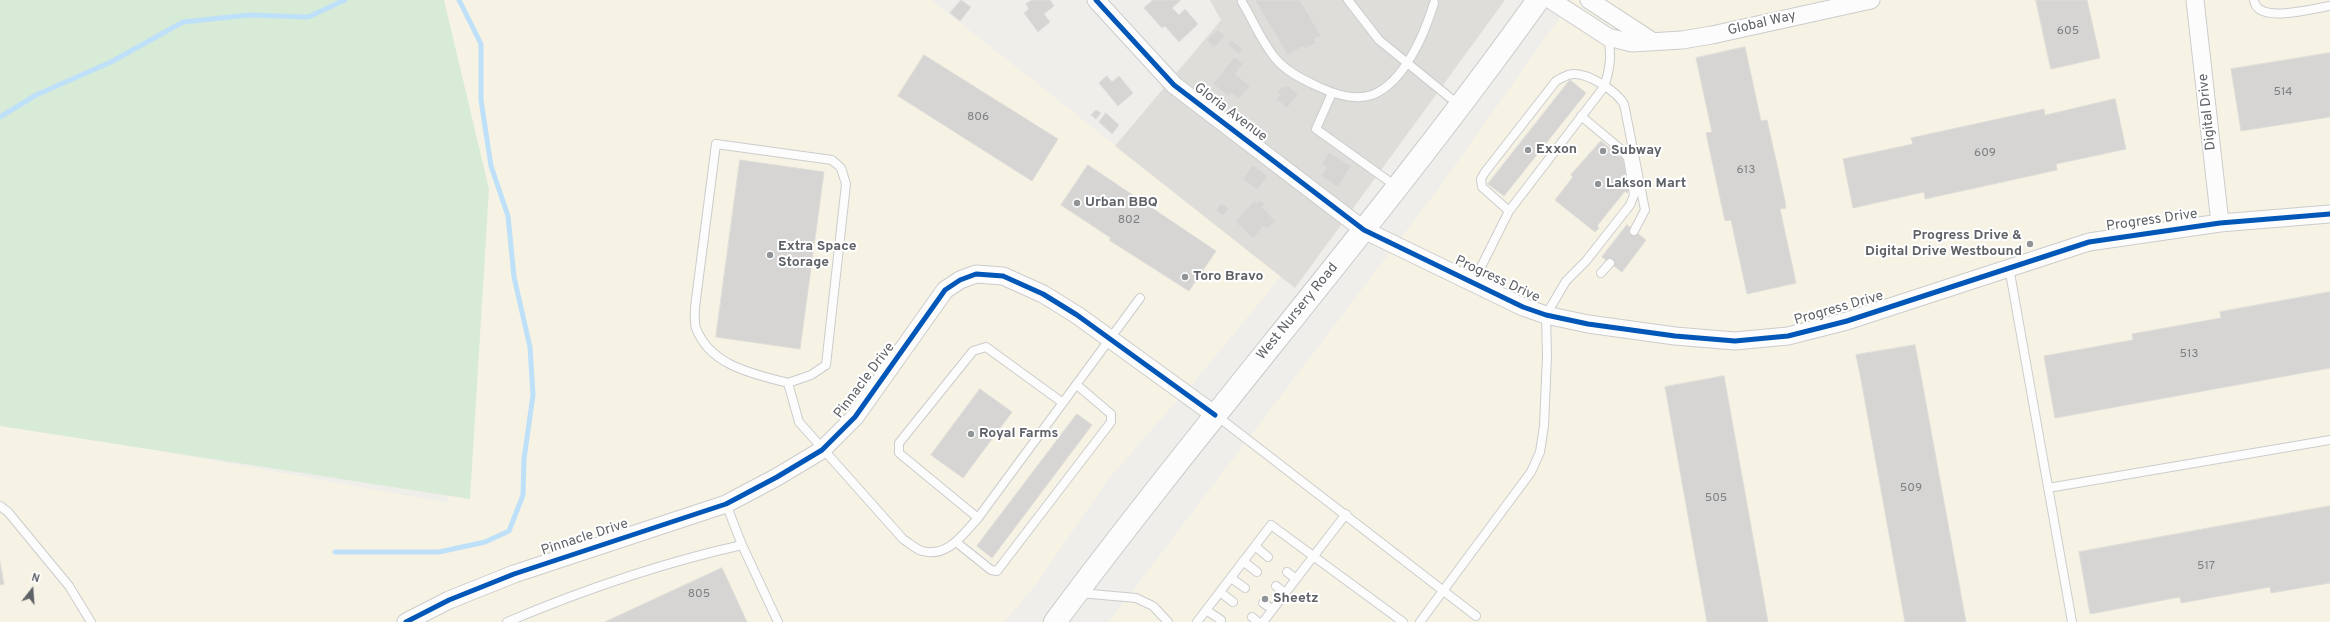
<!DOCTYPE html>
<style>
body{margin:0}
#map{position:relative;width:2330px;height:622px;overflow:hidden;background:#efeeea;font-family:Overpass,sans-serif}
canvas{display:block}
.north{position:absolute;left:12px;top:570px;width:40px;height:40px;-webkit-text-stroke:3px #fff;paint-order:stroke;rotate:17deg;font-size:11px;font-weight:700;line-height:16px;text-align:center;color:#5f6368}
.north::after{content:'';display:block;margin:auto;width:14px;height:18px;background:#5f6368;clip-path:polygon(50% 0,100% 100%,50% 72%,0 100%)}
</style>
<div id="map">
<canvas width="2330" height="622"></canvas>
<div class="north">N</div>
</div>
<script>
const c = document.querySelector('canvas').getContext('2d');
c.lineJoin = 'round';
function paint(path, color) {
  c.fillStyle = color;
  c.fill(path, 'evenodd');
}
function stroke(path, color, width, dash) {
  c.strokeStyle = color;
  c.lineWidth = width;
  c.lineCap = dash ? 'butt' : 'round';
  c.setLineDash(dash || []);
  c.stroke(path);
}
function drawText(font, color, halo, rows, align = 'center') {
  c.font = font + ' Overpass,sans-serif';
  c.lineWidth = 4;
  c.setLineDash([]);
  c.textBaseline = 'middle';
  c.strokeStyle = halo;
  c.fillStyle = color;
  for (const [text, x, y, turn = 0] of rows) {
    c.save();
    c.translate(x, y);
    c.rotate((+turn || 0) * Math.PI / 180);
    c.textAlign = isNaN(turn) ? turn : align;
    if (halo) c.strokeText(text, 0, 0);
    c.fillText(text, 0, 0);
    c.restore();
  }
}
const commercial = new Path2D(`
 M421 0H931L1281 276 1205 369 1109 478 1034 587 1004 622H0V422L448 503Z
 M1572 0H2330V622H1109L1442 184Z`);
const industrial = new Path2D(`
 M1210 0H1505L1295 288 1115 146 1221 20Z`);
const green = new Path2D(`
 M0 0H444L489 189 470 499 0 426Z`);
const stream = new Path2D(`
 M0 117 36 95 111 62 183 22 249 15 308 17 345 0
 M335 552H439L485 542 509 531 523 495 524 459 533 395 530 347 514 277 508 216 491 166 481 100V44L459 0`);
const building = new Path2D(`
 M961 0 971 7 960 21 950 13Z
 M1032 0H1050L1054 6 1044 14 1050 22 1038 32 1024 13 1029 9 1026 4Z
 M1153 0H1181L1172 8 1179 15 1185 9 1198 24 1179 42 1165 26 1162 28 1144 8Z
 M1255 0H1300L1321 36 1314 39 1316 43 1310 46 1305 49 1303 46 1288 55Z
 M2036 0H2087L2100 58 2051 69Z
 M1218 30 1225 36 1214 48 1207 40Z
 M1231 40 1243 49 1239 54 1228 45Z
 M1745 47 1761 121 1767 120 1785 201 1786 208 1780 209 1796 283 1747 294 1731 220 1725 221 1706 133 1712 132 1696 58Z
 M2330 53V117L2241 131 2231 69Z
 M924 55 1058 139 1032 181 898 96Z
 M1235 57 1243 64 1235 74 1250 86 1239 99 1232 93 1228 96 1213 84Z
 M1107 76 1112 82 1119 76 1133 93 1118 106 1099 83Z
 M1570 80 1586 93 1504 196 1488 184Z
 M1287 85 1298 94 1287 108 1276 99 1280 95 1277 93 1282 86 1285 88Z
 M2115 99 2126 149 2056 164 2057 170 1925 199 1924 192 1853 208 1843 159 1913 144 1911 138 2044 109 2045 115Z
 M1096 110 1101 113 1096 119 1091 115Z
 M1106 113 1119 125 1112 134 1099 122Z
 M1601 141 1623 159 1629 190 1627 193 1625 191 1597 226 1599 228 1595 232 1555 200 1573 177 1571 175Z
 M1329 152 1351 166 1338 187 1321 176 1327 167 1322 164Z
 M740 160 824 172 800 349 716 337Z
 M1088 165 1216 251 1189 291 1109 240 1111 238 1061 205Z
 M1253 165 1268 176 1257 190 1243 179Z
 M1260 200 1265 204 1262 207 1275 221 1268 229 1264 226 1253 238 1235 222 1254 201 1257 203Z
 M1222 203 1229 209 1223 216 1216 210Z
 M1627 225 1646 240 1622 272 1602 257Z
 M2330 292V368L2055 418 2044 356 2133 340 2132 334 2221 318 2220 312Z
 M1915 345 1921 376 1966 622H1905L1860 374 1856 355Z
 M1724 376 1761 582 1768 622H1707L1665 387Z
 M980 389 1012 412 963 478 931 455Z
 M1077 414 1092 425 992 558 977 546Z
 M2330 506V583L2271 593 2270 587 2181 603 2180 597 2090 614 2079 552Z
 M0 562 4 584 0 585Z
 M722 568 747 622H605Z`);
const lane = new Path2D(`
 M1348 0 1379 40 1459 105
 M2254 0C2257 25 2313 8 2330 6
 M1242 2C1253 20 1262 43 1276 59 1287 72 1304 80 1319 87 1334 94 1354 101 1372 95 1404 83 1425 33 1434 3
 M1332 93 1316 129 1397 187
 M1509 211 1482 187 1481 179 1485 172 1556 81C1562 78 1567 74 1574 74 1590 74 1616 91 1624 104L1645 210 1634 231
 M2009 267 2072 622
 M1601 273 1610 263
 M1473 283 1509 211 1604 87C1610 69 1612 55 1608 37
 M788 383 811 375 826 365 846 184 841 168 832 160 716 144 695 307C695 313 694 322 696 328 710 366 754 374 788 383L799 422 903 539C909 543 916 549 922 551 948 558 963 534 978 518L1140 298
 M1217 416 1476 616
 M2048 488 2330 440
 M0 506 8 512 69 586 91 622
 M978 518 899 453V443L973 351 986 347 1063 403
 M956 542 991 570 997 571 1111 422V414L1077 385
 M742 545 778 622
 M1255 546 1268 557
 M1243 561 1257 572
 M1287 572 1296 579
 M1231 578 1245 588
 M1276 586 1285 593
 M1220 592 1233 602
 M1080 593 1136 598 1153 606 1168 622
 M1263 603 1272 609
 M1206 610 1221 620
 M1252 617 1258 622
 M507 622C583 590 661 563 742 545L726 504
 M1197 622 1271 525 1403 622
 M1263 622 1346 514
 M1420 622 1531 472 1540 452 1544 426 1547 356 1546 315 1566 281 1586 261 1630 205 1634 195 1628 158 1623 151 1581 116`);
const street = new Path2D(`
 M1096 0 1174 85 1364 230 1523 307 1546 315 1588 324 1675 336 1735 341 1788 336 1847 321 2089 242 2220 223 2330 214
 M1551 0 1608 37 1632 43 1682 40 1712 35 1871 0
 M1589 0 1652 41
 M2195 0 2220 223
 M406 622 449 600 514 574 726 504 777 477 822 450 855 417 945 290 960 280 976 274 1003 276 1043 294 1077 315 1215 415`);
const secondary = new Path2D(`
 M1055 622C1212 411 1385 214 1538 0`);
const cycleway = new Path2D(`
 M1096 0 1174 85 1364 230 1523 307 1546 315 1588 324 1675 336 1735 341 1788 336 1847 321 2089 242 2220 223 2330 214
 M406 622 449 600 514 574 726 504 777 477 822 450 855 417 945 290 960 280 976 274 1003 276 1043 294 1077 315 1215 415`);
const markers = [
 [1528,150,4,"#919496"],
 [1603,151,4,"#919496"],
 [1598,184,4,"#919496"],
 [1077,203,4,"#919496"],
 [2030,244,4,"#919496"],
 [770,255,4,"#919496"],
 [1185,277,4,"#919496"],
 [971,434,4,"#919496"],
 [1265,599,4,"#919496"]
];
const numberNames = [
 ["605",2068,32],
 ["514",2283,93],
 ["806",978,118],
 ["609",1985,154],
 ["613",1746,171],
 ["802",1129,221],
 ["513",2189,355],
 ["509",1911,489],
 ["505",1716,499],
 ["517",2206,567],
 ["805",699,595]
];
const streetNames = [
 ["Global Way",1762,24,-13],
 ["Digital Drive",2208,112,-96],
 ["Gloria Avenue",1230,113,37],
 ["Progress Drive",2152,221,-8],
 ["Progress Drive",1497,280,25],
 ["Progress Drive",1839,309,-16],
 ["West Nursery Road",1298,312,-51],
 ["Pinnacle Drive",865,381,-53],
 ["Pinnacle Drive",585,538,-18]
];
const poiNames = [
 ["Exxon",1536,150],
 ["Subway",1611,151],
 ["Lakson Mart",1606,184],
 ["Urban BBQ",1085,203],
 ["Progress Drive &",2022,236,"right"],
 ["Digital Drive Westbound",2022,252,"right"],
 ["Extra Space",778,247],
 ["Storage",778,263],
 ["Toro Bravo",1193,277],
 ["Royal Farms",979,434],
 ["Sheetz",1273,599]
];
paint(commercial, '#f7f3e4');
paint(industrial, '#dfddda');
paint(green, '#d8ebd6');
stroke(stream, '#bfe0f9', 5);
paint(building, '#d6d5d3');
stroke(building, '#deddd9', 1);
stroke(lane, '#cbcccc', 10);
stroke(street, '#cbcccc', 19);
stroke(secondary, '#cacacb', 24);
stroke(lane, '#fdfcfc', 8);
stroke(street, '#fdfcfc', 17);
stroke(secondary, '#fdfcfc', 22);
stroke(cycleway, '#0057b8', 5);
for (const [x, y, r, color] of markers) {
  const dot = new Path2D();
  dot.arc(x, y, r, 0, 2 * Math.PI);
  c.fillStyle = color;
  c.fill(dot);
  stroke(dot, '#fff', 1.5);
}
drawText('12px', '#7e8184', null, numberNames);
drawText('14px', '#5f6368', '#fff', streetNames);
drawText('bold 14px', '#5f6368', '#fff', poiNames, 'left');
</script>
